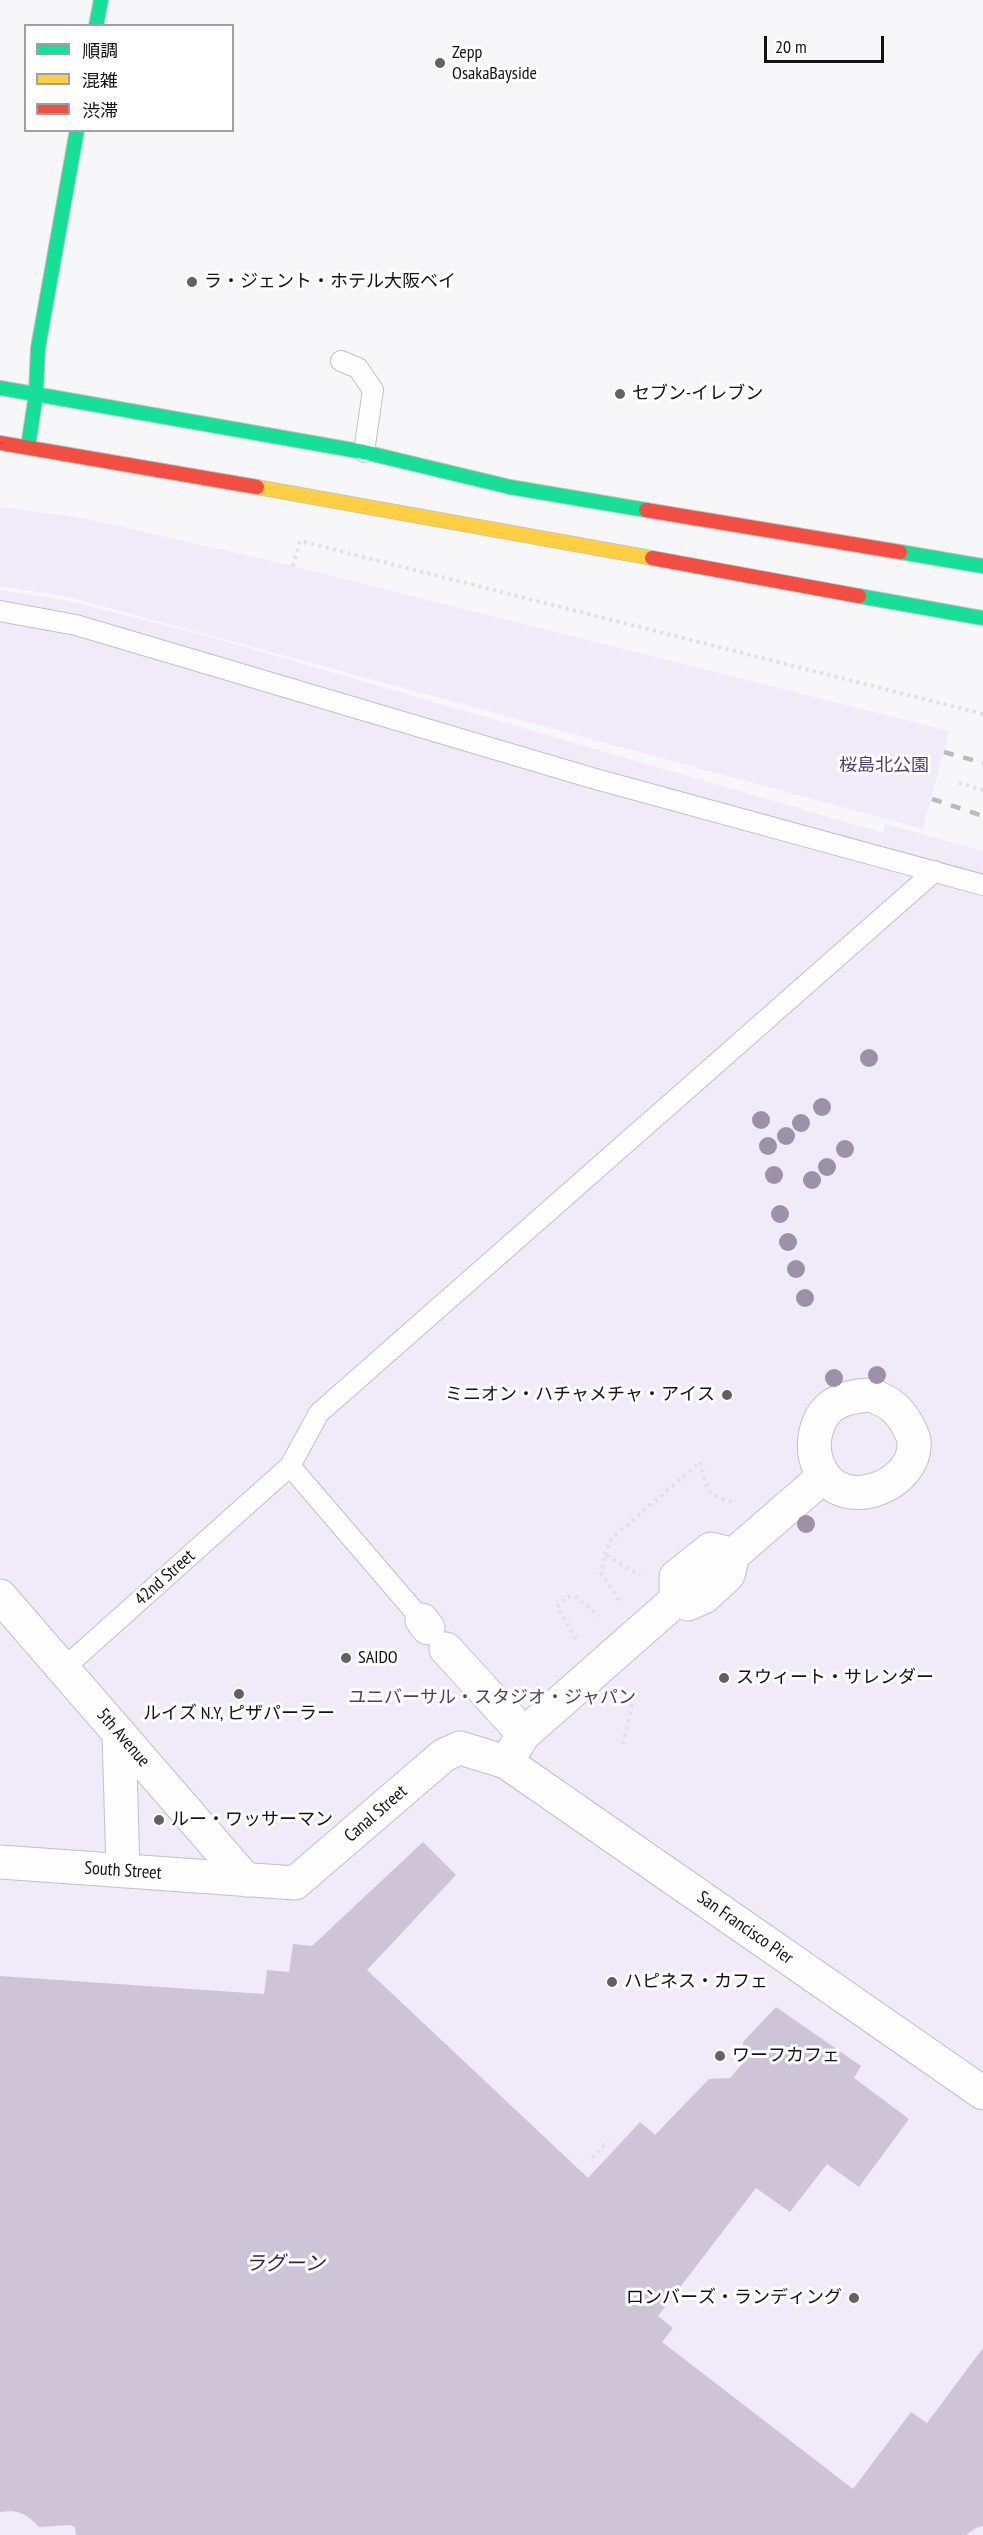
<!DOCTYPE html>
<meta charset="utf-8">
<style>
body{margin:0}
#map{position:relative;width:983px;height:2535px;overflow:hidden;background:#f7f6f8;font-family:"PT Sans Narrow","Noto Sans JP",sans-serif}
canvas{display:block}
.legend{position:absolute;left:24px;top:24px;width:210px;height:108px;box-sizing:border-box;background:#fff;border:2px solid #a1a0a1;margin:0;padding:8px 10px;list-style:none;font-size:18px;color:#131213}
.legend li{display:flex;align-items:center;gap:12px;height:30px}
.legend b{width:30px;border:2px solid #a1a0a1}
.scale{position:absolute;left:764px;top:36px;width:120px;height:27px;box-sizing:border-box;border:3px solid #131213;border-top:0;padding-left:8px;font-size:18px;line-height:21px;white-space:nowrap;color:#131213;-webkit-text-stroke:4px #fff;paint-order:stroke}
</style>
<div id="map">
<canvas width="983" height="2535"></canvas>
<ul class="legend">
<li><b style="height:8px;background:#16e098"></b>順調</li>
<li><b style="height:8px;background:#ffcf43"></b>混雑</li>
<li><b style="height:8px;background:#f24e42"></b>渋滞</li>
</ul>
<div class="scale">20 m</div>
</div>
<script>
const c = document.querySelector('canvas').getContext('2d');
c.lineJoin = 'round';
function paint(path, color) {
  c.fillStyle = color;
  c.fill(path, 'evenodd');
}
function stroke(path, color, width, dash) {
  c.strokeStyle = color;
  c.lineWidth = width;
  c.lineCap = dash ? 'butt' : 'round';
  c.setLineDash(dash || []);
  c.stroke(path);
}
function drawText(font, color, halo, rows, align = 'center') {
  c.font = font + ' "PT Sans Narrow","Noto Sans JP",sans-serif';
  c.lineWidth = 6;
  c.setLineDash([]);
  c.textBaseline = 'middle';
  c.strokeStyle = halo;
  c.fillStyle = color;
  for (const [text, x, y, turn = 0] of rows) {
    c.save();
    c.translate(x, y);
    c.rotate((+turn || 0) * Math.PI / 180);
    c.textAlign = isNaN(turn) ? turn : align;
    if (halo) c.strokeText(text, 0, 0);
    c.fillText(text, 0, 0);
    c.restore();
  }
}
const green = new Path2D(`
 M0 507 83 518 293 566 949 731 923 829 65 596 0 586Z
 M0 590 64 600 200 634 883 833 886 824 983 851V2535H0Z`);
const water = new Path2D(`
 M423 1842 456 1875 367 1970 588 2178 640 2122 655 2135 709 2079 730 2078 743 2063V2042L776 2007 861 2066 854 2078 909 2119 859 2187 827 2164 790 2212 756 2188 658 2316 673 2328 662 2342 853 2489 911 2412 927 2423 983 2348V2526L976 2528 966 2535H76L75 2527 70 2525 39 2527C27 2514 19 2509 0 2512V1976L264 1994 267 1970 289 1972 293 1944 312 1946Z`);
const path = new Path2D(`
 M293 566 300 541 983 714
 M959 783 983 790
 M605 1555 611 1539 700 1462C709 1493 704 1494 736 1503
 M619 1600 601 1573 605 1555 640 1575
 M576 1639 557 1607 566 1597 575 1596 599 1616
 M623 1744 636 1687
 M592 2158 608 2141`);
const lane = new Path2D(`
 M341 361 358 368 373 390 364 452
 M0 611 76 625 592 778 983 885
 M290 1466 422 1620
 M63 1669 290 1466 319 1413 935 871`);
const street = new Path2D(`
 M869 1395C887 1400 898 1408 907 1424 909 1429 914 1436 914 1441 918 1485 842 1516 820 1469 809 1448 814 1414 838 1402 848 1397 858 1396 869 1395Z
 M733 1555 711 1549 676 1577V1600L688 1604 704 1597 728 1575 733 1555 823 1477
 M0 1596 246 1880
 M422 1620 428 1628
 M446 1649 524 1734
 M119 1733 123 1871
 M506 1762 524 1734 676 1600
 M0 1862 295 1883 444 1755 460 1748 506 1762 983 2093`);
const fast = new Path2D(`
 M96 26 101 0
 M0 388 364 452 510 487 646 510
 M28 447 36 394 38 348 77 130
 M900 552 983 566
 M859 596 983 618`);
const slow = new Path2D(`
 M257 487 652 558`);
const jam = new Path2D(`
 M0 443 257 487
 M646 510 900 552
 M652 558 859 596`);
const rail = new Path2D(`
 M944 752 983 763
 M932 799 983 816`);
const trees = [
 [869,1058],
 [822,1107],
 [761,1120],
 [801,1123],
 [786,1136],
 [768,1146],
 [845,1149],
 [827,1167],
 [774,1175],
 [812,1180],
 [780,1214],
 [788,1242],
 [796,1269],
 [805,1298],
 [877,1375],
 [834,1378],
 [806,1524]
];
const markers = [
 [440,63,6,"#636263"],
 [192,282,6,"#636263"],
 [620,394,6,"#636263"],
 [727,1395,6,"#636263"],
 [346,1658,6,"#636263"],
 [724,1678,6,"#636263"],
 [239,1694,6,"#636263"],
 [159,1820,6,"#636263"],
 [612,1982,6,"#636263"],
 [720,2056,6,"#636263"],
 [854,2298,6,"#636263"]
];
const poiNames = [
 ["Zepp",452,53],
 ["OsakaBayside",452,74],
 ["ラ・ジェント・ホテル大阪ベイ",204,282],
 ["セブン-イレブン",632,394],
 ["ミニオン・ハチャメチャ・アイス",715,1395,"right"],
 ["SAIDO",358,1658],
 ["スウィート・サレンダー",736,1678],
 ["ルイズ N.Y, ピザパーラー",239,1714,"center"],
 ["ルー・ワッサーマン",171,1820],
 ["ハピネス・カフェ",624,1982],
 ["ワーフカフェ",732,2056],
 ["ロンバーズ・ランディング",842,2298,"right"]
];
const parkNames = [
 ["桜島北公園",884,766],
 ["ユニバーサル・スタジオ・ジャパン",492,1698]
];
const streetNames = [
 ["42nd Street",165,1578,-42],
 ["5th Avenue",123,1738,49],
 ["Canal Street",376,1814,-41],
 ["South Street",123,1871,4],
 ["San Francisco Pier",745,1928,35]
];
const waterNames = [
 ["ラグーン",285,2264]
];
paint(green, '#f1eaf8');
paint(water, '#cec4d8');
stroke(lane, '#c2c2c3', 22);
stroke(street, '#c2c2c3', 35);
stroke(fast, '#c2c2c3', 16);
stroke(slow, '#c2c2c3', 16);
stroke(jam, '#c2c2c3', 16);
stroke(path, '#e1e1e2', 4, [3, 4.5]);
stroke(lane, '#fefefe', 20);
stroke(street, '#fefefe', 33);
stroke(fast, '#16e098', 14);
stroke(slow, '#ffcf43', 14);
stroke(jam, '#f24e42', 14);
stroke(rail, '#bababb', 4.5, [10, 10]);
c.fillStyle = '#9d90a9';
for (const [x, y] of trees) {
  c.beginPath();
  c.arc(x, y, 9, 0, 2 * Math.PI);
  c.fill();
}
for (const [x, y, r, color] of markers) {
  const dot = new Path2D();
  dot.arc(x, y, r, 0, 2 * Math.PI);
  c.fillStyle = color;
  c.fill(dot);
  stroke(dot, '#fff', 2);
}
drawText('18px', '#131213', '#fff', poiNames, 'left');
drawText('18px', '#533d68', '#fff', parkNames);
drawText('18px', '#131213', '#fff', streetNames);
drawText('italic 20px', '#362049', '#fff', waterNames);
</script>
